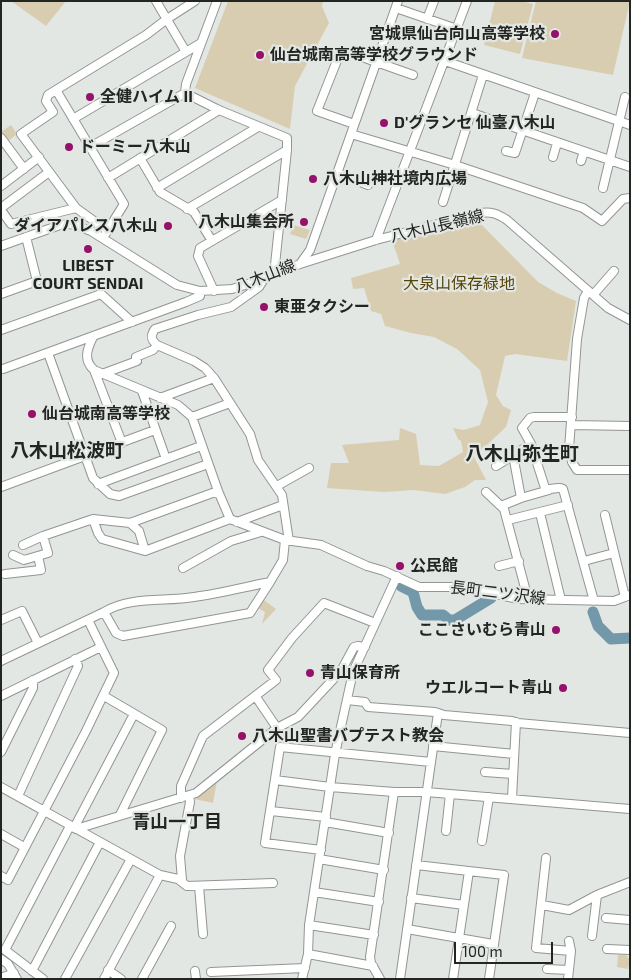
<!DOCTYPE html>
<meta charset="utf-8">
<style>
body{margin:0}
#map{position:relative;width:631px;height:980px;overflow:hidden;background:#e2e7e3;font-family:"Exo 2",sans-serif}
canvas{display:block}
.frame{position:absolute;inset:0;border:2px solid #232523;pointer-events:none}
.scale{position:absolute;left:454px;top:942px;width:99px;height:22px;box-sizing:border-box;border:2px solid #232523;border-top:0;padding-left:6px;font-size:15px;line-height:18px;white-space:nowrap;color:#232523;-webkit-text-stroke:4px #e2e7e3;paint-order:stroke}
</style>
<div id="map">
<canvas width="631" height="980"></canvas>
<div class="frame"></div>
<div class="scale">100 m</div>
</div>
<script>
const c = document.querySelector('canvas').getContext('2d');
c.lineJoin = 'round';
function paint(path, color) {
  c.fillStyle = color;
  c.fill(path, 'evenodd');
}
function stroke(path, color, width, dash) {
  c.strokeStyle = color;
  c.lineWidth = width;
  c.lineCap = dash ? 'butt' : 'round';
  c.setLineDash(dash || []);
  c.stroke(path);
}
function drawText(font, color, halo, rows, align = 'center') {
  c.font = font + ' "Exo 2","Noto Sans JP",sans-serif';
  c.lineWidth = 4.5;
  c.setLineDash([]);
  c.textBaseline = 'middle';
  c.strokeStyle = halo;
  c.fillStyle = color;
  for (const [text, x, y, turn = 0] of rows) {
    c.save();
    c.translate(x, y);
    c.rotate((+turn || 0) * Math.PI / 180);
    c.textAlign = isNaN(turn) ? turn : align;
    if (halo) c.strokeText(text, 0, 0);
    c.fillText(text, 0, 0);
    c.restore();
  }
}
const green = new Path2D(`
 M11 1H66L46 26Z
 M228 1H323L322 6 329 23 295 86 290 129 195 88Z
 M495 1H521L533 4 520 54 484 45Z
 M536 1H630L613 75 522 58Z
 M11 125 17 134 7 142 1 132Z
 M477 220 538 282 557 293 576 301 567 361 515 354 505 356 496 395 503 406 511 410 506 427 488 444 473 455 486 480H475L465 487 445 494 414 490 384 492 327 488 331 463H349L342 445 399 440 400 428 416 434 420 465 439 466 463 452 461 441 458 439 453 428 464 430 480 425 488 402 480 370 457 349 434 337 411 333 385 326 381 314 371 311 364 288 353 289 351 278 400 264 392 240Z
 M294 225 310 230 306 239 290 234Z
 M264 600 276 609 262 624 265 612 258 608Z
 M217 781 213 803 194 799Z
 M618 955H626L630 960 628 969 617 967Z`);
const river = new Path2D(`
 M401 586 413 592 417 607 422 615H443L449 620H455L491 598
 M593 612 598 626 611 639 630 638`);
const minor = new Path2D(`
 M156 1 186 52
 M217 1 186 84 185 93 219 110 287 138V150L275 265 276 273
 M396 8 457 29
 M427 19 434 1
 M445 61 630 125
 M56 90 48 95 46 101 53 112 21 134 76 208
 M472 113 630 167
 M73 119 201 43
 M354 124 317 111 340 53 345 51 413 75
 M351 134 455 165 583 208 602 221 623 199 630 198
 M1 138 24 169
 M90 147 185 93
 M506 151 515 153 535 93
 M553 157 557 143
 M140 158 160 192 194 212 212 241
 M581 161 584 151
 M337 173 368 185
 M108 178 219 110
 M1 186 39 157
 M157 188 258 127
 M603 188 625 97
 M443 202 483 75
 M1 208 49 172
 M187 209 287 150
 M1 210 11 224 76 208 108 231
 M103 238 124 204 56 90 146 35 167 19 195 1
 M376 240 467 1
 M1 246 60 225 72 224 91 231 177 285 200 291 232 289 264 279 300 264 310 250 398 1
 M300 264 376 240 480 213C491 211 498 214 507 220L608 308 630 320
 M264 279 259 287 231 307 198 315 155 329C150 336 151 340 157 345L194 361 205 368 214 378 250 434 258 460 282 495 289 541
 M214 291 198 256 200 248 282 200
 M588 291 584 298 577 339 569 449 572 462 577 470H630
 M1 294 37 281 26 237
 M593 295 614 271
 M1 330 101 294 132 322
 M93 337C87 349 83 360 94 370L178 405 192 417 218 491 230 519 285 540 321 545 367 566 384 571 419 587H465L518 599 614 601 630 595
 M48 353 93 478 110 494 119 496 208 464
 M3 369 186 302 200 296V291
 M94 370 122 443
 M102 374 137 361 136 357 153 350 157 345
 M142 391 166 459
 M160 398 214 378
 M192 417 230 403
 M572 417H534L530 418 522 428 531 444 545 488C551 491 557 486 563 489L594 601
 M572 425 630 426
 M513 455 521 498
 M496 466 531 444
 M98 484 201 446
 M277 486 309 468
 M1 487 155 430
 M486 492 504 509 528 599
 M501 506 521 498 549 490
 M540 513 561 600
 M605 515 625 597
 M93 519 98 533 102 539 145 551 230 519
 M508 520 568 505
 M237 522 283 505
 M130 523 139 531 145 551
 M23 545 43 536
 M13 555 24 560 48 553 43 536 93 519 130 523 218 491
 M584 561 614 553
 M499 566 519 561
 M183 568 231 541 261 532
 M5 574 41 570 38 556
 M104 612 116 633 123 636 250 613 270 582
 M1 620 22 611 38 643
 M1 661 104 612C130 596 165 602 194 597 219 594 245 587 270 582L283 560 285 540
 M1 696 101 647
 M104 696 162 730 120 815
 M256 697 277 728
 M347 700 365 702 368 707 435 712 444 715 512 721 518 723 630 733
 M433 746 514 754
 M1 752 33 688V680
 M485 772 513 774
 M275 780 330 787 309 925 308 954 302 979
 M1 787 160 875 178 879 187 886 273 883
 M394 792H426L630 809
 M18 796 78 666 75 659
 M181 798V786L203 736 276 680 268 670 292 638 324 603 375 623
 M512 798 516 722
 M271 811 326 817
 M325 822 389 833
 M74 828 134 714
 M76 829 196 793 277 728 298 717 341 671 354 647 358 646 365 647
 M446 831 450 794
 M1 834 24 847
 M482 841 489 797
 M321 850 265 843 280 747 431 762
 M546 858 536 948 571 951
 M319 859 384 870
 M416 865 504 875 489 979
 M1 876 8 880 86 731 114 673 88 620
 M182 880 180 856 190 802 189 796
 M199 886 203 934
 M314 892 379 902
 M411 898 464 905
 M542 905 569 910 597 895 630 882
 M606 918 630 920
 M309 925 374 935
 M407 929 493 944
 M592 936 597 895
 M607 949 630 950
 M308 954 373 966
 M1 959 8 964 17 979
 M547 969 569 970
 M108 970 121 979
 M32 971 100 842
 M195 971 196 979
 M211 972 305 968
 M1 978 14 973
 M43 979 5 950 70 826
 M65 979 131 859
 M104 979 160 875
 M142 979 171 926
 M380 979 371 963 370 957 394 792 330 787 335 754 353 672 397 576
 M400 979 438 713
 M453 979 469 871
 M568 979 571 951 569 941`);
const markers = [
 [555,34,5,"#961169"],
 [260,55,5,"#961169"],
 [90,97,5,"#961169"],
 [384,123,5,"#961169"],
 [69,147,5,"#961169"],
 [313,179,5,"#961169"],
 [304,222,5,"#961169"],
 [168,226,5,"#961169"],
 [88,249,5,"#961169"],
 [264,307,5,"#961169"],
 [32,414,5,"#961169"],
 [400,566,5,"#961169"],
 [556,630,5,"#961169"],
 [310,673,5,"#961169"],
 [563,688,5,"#961169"],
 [242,736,5,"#961169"]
];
const poiNames = [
 ["宮城県仙台向山高等学校",545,34,"right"],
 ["仙台城南高等学校グラウンド",270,55],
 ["全健ハイム II",100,97],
 ["D'グランセ 仙臺八木山",394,123],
 ["ドーミー八木山",79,147],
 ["八木山神社境内広場",323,179],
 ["八木山集会所",294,222,"right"],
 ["ダイアパレス八木山",158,226,"right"],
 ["LIBEST",88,266,"center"],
 ["COURT SENDAI",88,284,"center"],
 ["東亜タクシー",274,307],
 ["仙台城南高等学校",42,414],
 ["公民館",410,566],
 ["ここさいむら青山",546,630,"right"],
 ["青山保育所",320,673],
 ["ウエルコート青山",553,688,"right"],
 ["八木山聖書バプテスト教会",252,736]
];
const streetNames = [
 ["八木山長嶺線",437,226,-13],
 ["八木山線",265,276,-21],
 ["長町二ツ沢線",498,593,7]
];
const parkNames = [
 ["大泉山保存緑地",459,284]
];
const neighbourhoodNames = [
 ["青山一丁目",177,822]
];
const quarterNames = [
 ["八木山松波町",67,451],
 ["八木山弥生町",522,454]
];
paint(green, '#d8cdb1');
stroke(river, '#7398a9', 11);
stroke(minor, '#929693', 10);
stroke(minor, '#fff', 8);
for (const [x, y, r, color] of markers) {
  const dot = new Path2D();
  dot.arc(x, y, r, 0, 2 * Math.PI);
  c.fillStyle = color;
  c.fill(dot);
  stroke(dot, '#e2e7e3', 2);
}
drawText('bold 16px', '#232523', '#e2e7e3', poiNames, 'left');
drawText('16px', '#232523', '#e2e7e3', streetNames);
drawText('16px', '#584508', '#e2e7e3', parkNames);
drawText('bold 18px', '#232523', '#e2e7e3', neighbourhoodNames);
drawText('bold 19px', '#232523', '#e2e7e3', quarterNames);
</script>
